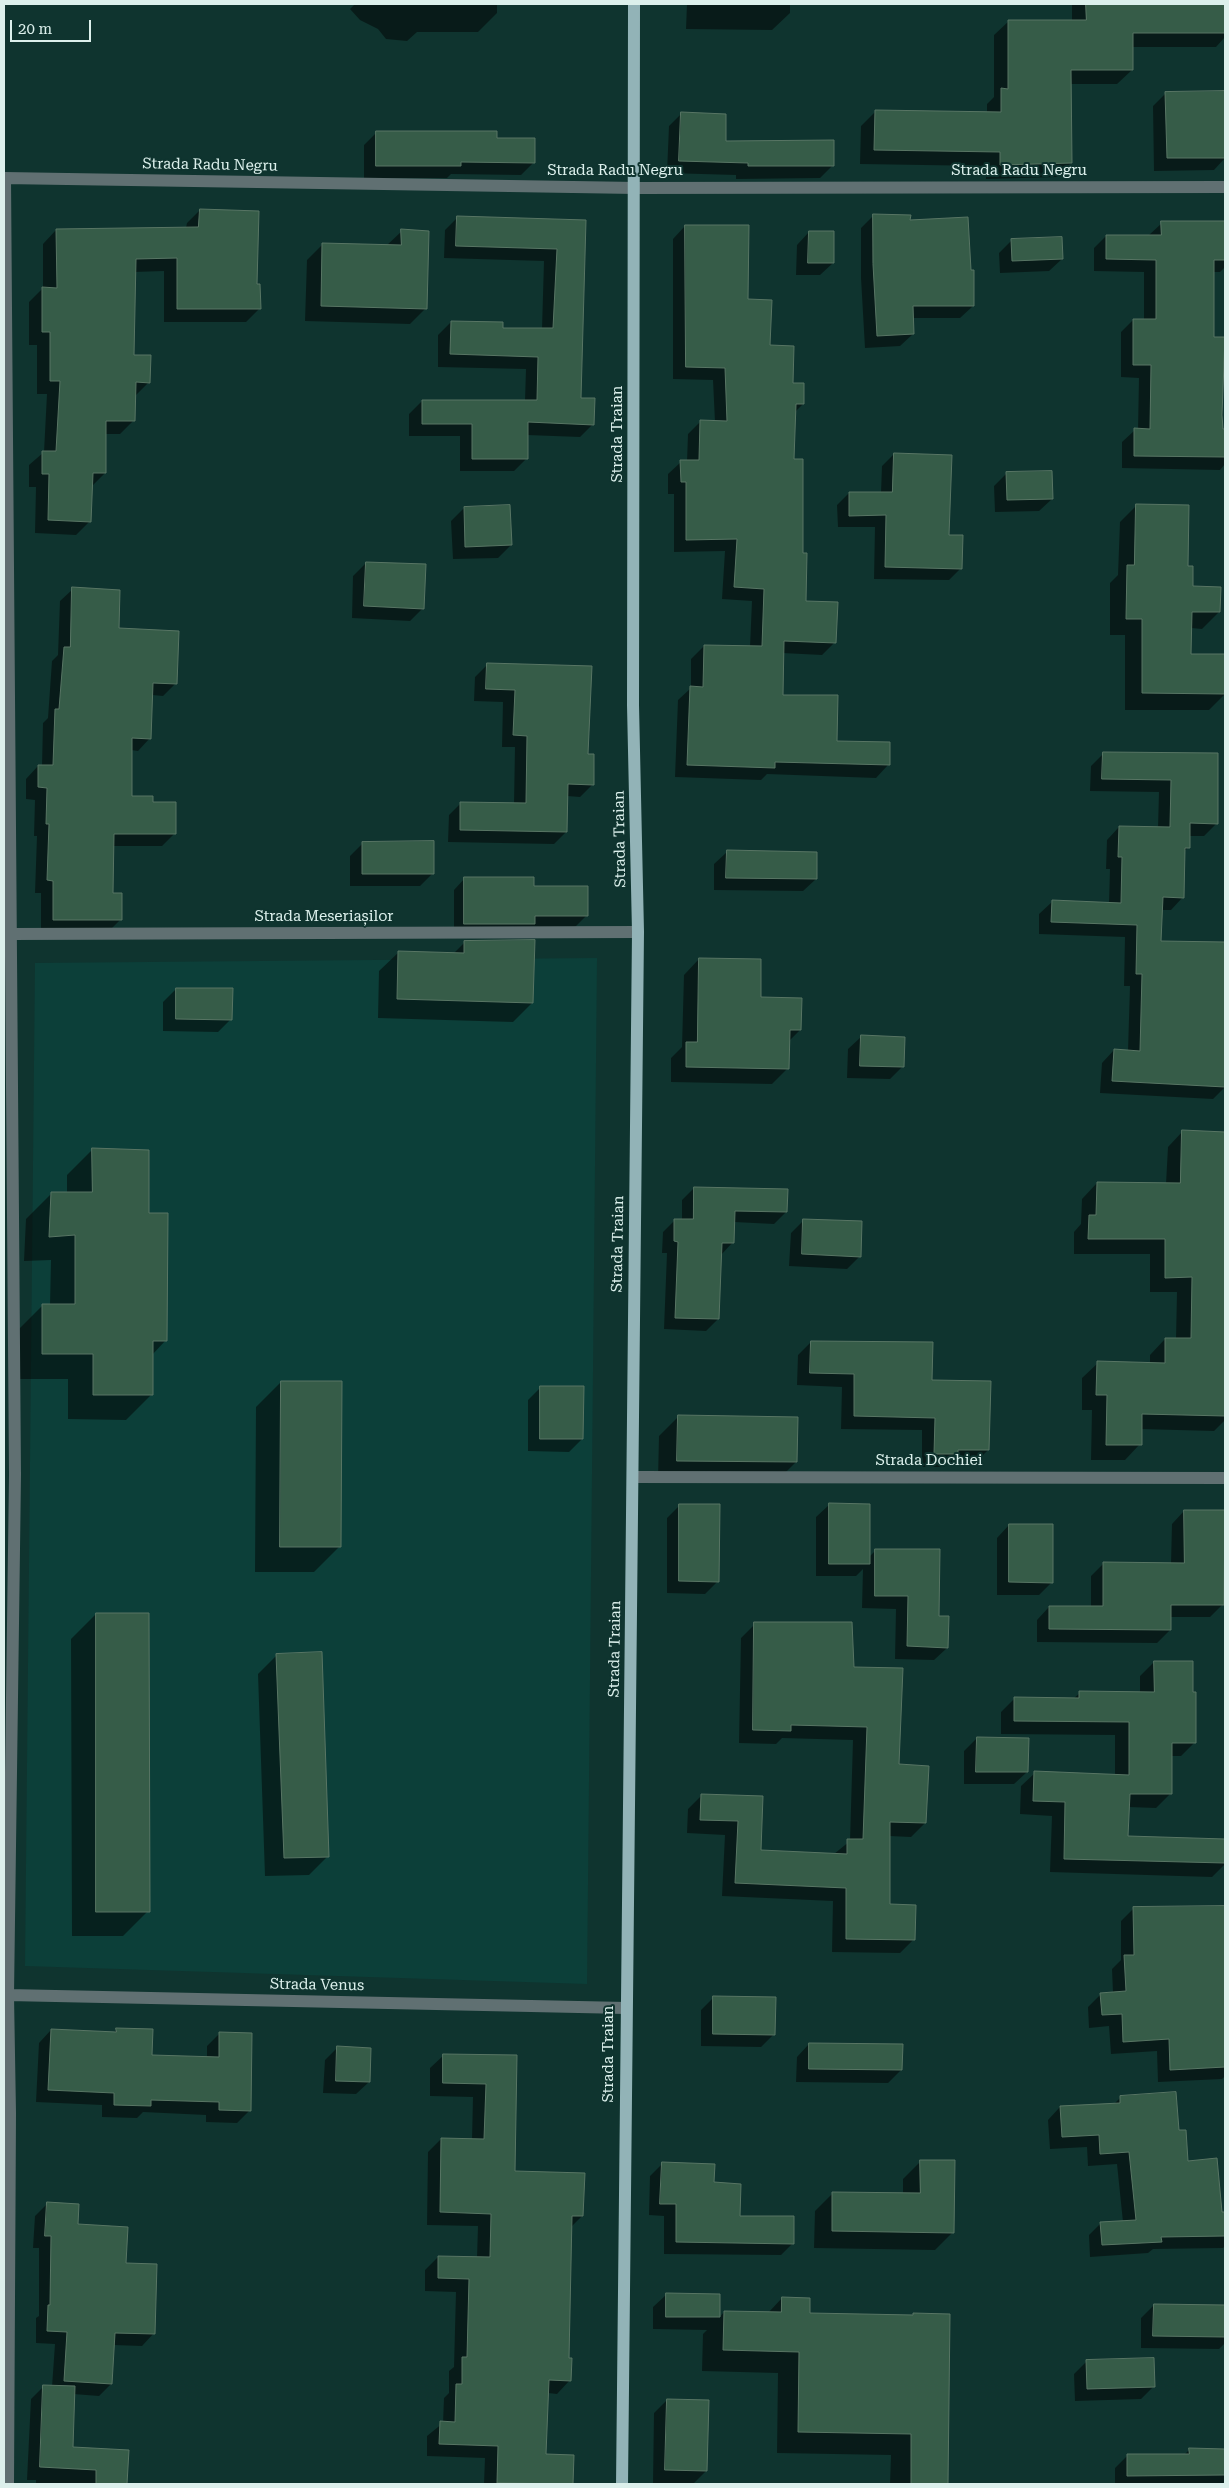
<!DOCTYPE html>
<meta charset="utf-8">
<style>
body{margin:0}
#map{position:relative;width:1229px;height:2488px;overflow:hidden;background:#0f342f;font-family:"Roboto Serif",serif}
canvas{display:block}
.frame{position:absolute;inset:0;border:5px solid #dcf0ec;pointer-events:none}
.scale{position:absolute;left:10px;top:20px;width:81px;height:22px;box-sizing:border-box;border:2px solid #dcf0ec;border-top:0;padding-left:6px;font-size:15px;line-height:18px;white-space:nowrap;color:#dcf0ec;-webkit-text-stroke:4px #0f342f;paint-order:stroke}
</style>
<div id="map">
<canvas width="1229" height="2488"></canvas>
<div class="frame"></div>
<div class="scale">20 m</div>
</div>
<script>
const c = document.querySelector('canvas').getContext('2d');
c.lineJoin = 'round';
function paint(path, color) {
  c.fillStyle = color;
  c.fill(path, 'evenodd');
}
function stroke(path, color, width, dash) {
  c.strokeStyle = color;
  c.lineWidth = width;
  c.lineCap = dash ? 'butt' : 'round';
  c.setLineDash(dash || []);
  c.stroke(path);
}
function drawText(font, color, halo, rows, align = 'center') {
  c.font = font + ' "Roboto Serif",serif';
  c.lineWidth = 4;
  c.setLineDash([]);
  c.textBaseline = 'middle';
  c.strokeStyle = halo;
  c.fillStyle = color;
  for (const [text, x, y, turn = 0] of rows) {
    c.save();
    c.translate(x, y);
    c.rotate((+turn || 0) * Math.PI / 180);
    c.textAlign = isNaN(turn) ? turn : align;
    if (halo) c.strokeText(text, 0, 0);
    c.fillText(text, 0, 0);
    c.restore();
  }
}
const built = new Path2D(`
 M597 958 587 1984 25 1966 35 963Z`);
const shadow = new Path2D(`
 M355 4H497V13L478 32H417L407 41 386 39 378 29 360 20 350 9Z
 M687 4H790V13L772 30 686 29Z
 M1072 4H1225V37L1216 47H1132V70L1117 84H1070L1071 163 1057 177 986 179V166L860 164 861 126 875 112 987 113V104L994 97V35L1009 21H1072Z
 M1166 93H1225V158L1214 170 1154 171 1153 106Z
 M681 114 724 142 832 166 820 178 736 179V175L667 173 669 126Z
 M376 133 495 139 534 162 521 175 451 174 447 178H364V145Z
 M200 210 256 285 259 309 246 322H164V271L134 272 133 356 149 382 135 396 133 421 120 434H105V473L91 487 90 521 76 535 35 533 36 487H29V465L44 452 47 394H37V345H29V302L43 288V244L56 230 186 228 187 223Z
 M874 215 909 221 973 306 960 318H912L913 334 900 346 865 348 861 278V228Z
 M458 217 585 221 579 399 593 424 580 437 527 435V458L514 471H460V436H409V414L422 401H525L526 369 438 367V335L451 322 502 329H542L544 261 444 258 445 230Z
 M1162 223H1225V267L1220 272H1212V338L1224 339 1222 431H1225V464L1220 470 1122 468V442L1135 430H1138L1139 378 1121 377V332L1133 320H1144V272L1094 271V248L1106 236 1149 235Z
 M685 226 747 300 769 346 803 404 795 412 793 460 804 602 835 642 822 655 782 653 781 696 836 742 888 765 876 778 767 774 761 780 675 777 678 700 691 688V659L704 646 750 647 752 601 722 599 725 551 674 552V494H668V474L681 462H687L688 434 700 422H715L713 380 673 379V239Z
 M402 231 426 308 410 324 305 321 307 260 323 244 386 246Z
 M809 232 833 263 820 275H796L797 245Z
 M1012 240 1062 259 1049 271 1000 273 999 253Z
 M894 454 948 536 961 568 949 580 874 579 875 527H838L837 505 849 493H881L882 466Z
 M1007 473 1052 499 1039 511 995 512 994 486Z
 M1137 505 1186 567 1192 588 1219 612 1202 629 1191 628 1190 655H1225V694L1209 710H1125V635H1110V583L1118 575 1120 522Z
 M464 508 511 545 498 558 453 559 451 521Z
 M366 563 423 608 410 621 352 618 353 576Z
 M73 589 176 683 163 696 152 695 150 738 138 751 131 750 130 798 151 803 174 834 162 846H113L112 894 121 919 108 932H41V893H35L37 836H34L35 800 26 799V779L38 766H42L43 723 48 718 52 661 58 655 60 601Z
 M487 665 587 755 593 784 580 797 567 796 566 832 554 844 448 842 449 815 461 803 514 804 515 747H502L503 702 474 701 475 677Z
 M1103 754H1217L1216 824 1204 836H1189V847L1183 852V897L1171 910H1161L1160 942 1225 943V1087L1213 1099 1100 1093 1102 1063 1114 1050 1128 1051 1130 986H1124L1125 937 1039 934V914L1052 902 1109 904 1110 869H1106L1107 840 1119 827 1158 828 1159 792 1090 791 1091 766Z
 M363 843 433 873 420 886H350V856Z
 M727 852 816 879 803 891 714 890V864Z
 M465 878 533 887 586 916 575 927 454 935V890Z
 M465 942 532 1003 513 1022 378 1018 379 971 399 952 453 954Z
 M699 959 759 998 800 1030 788 1042V1068L772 1084 671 1082V1058L682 1047 684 975Z
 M176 989 231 1019 218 1032 163 1031V1002Z
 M861 1037 903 1066 890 1079 847 1078 848 1049Z
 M1183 1131 1225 1133V1420L1214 1431 1140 1429V1444L1125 1460H1091L1092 1410H1082V1378L1098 1363 1150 1364V1355L1165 1339H1176L1177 1292H1150V1254H1074V1232L1081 1224 1082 1199 1097 1183 1166 1184 1168 1147Z
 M92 1150 147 1215 166 1340 152 1355 151 1395 126 1420 68 1419V1379H17L18 1330 43 1305H50L51 1260 24 1261 26 1219 52 1193H67V1175Z
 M694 1188 786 1212 774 1224 734 1222 733 1242 721 1255 718 1319 706 1331 664 1329 667 1253H662L663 1232 675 1220H682V1200Z
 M804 1220 860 1256 847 1269 789 1266 791 1233Z
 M811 1342 931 1381 988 1450 975 1463 948 1462 944 1467H922V1430L841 1429 842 1387 797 1385 798 1355Z
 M281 1382 339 1547 314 1572H255L256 1407Z
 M541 1387 582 1439 569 1452 528 1451V1400Z
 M678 1417 796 1462 777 1481 658 1480 659 1436Z
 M680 1505 718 1581 705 1594 667 1593V1518Z
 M829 1505 869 1557 876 1550 938 1617 947 1648 934 1660 895 1659 896 1609 862 1608 863 1569 856 1576H816V1517Z
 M1184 1511H1225L1223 1604 1210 1617H1170V1630L1157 1643 1037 1642V1620L1049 1607H1091V1576L1104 1563 1171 1564 1172 1524Z
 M1009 1525 1052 1582 1039 1595H997V1538Z
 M96 1614 148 1911 123 1936H72L71 1639Z
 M755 1624 853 1668 925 1823 911 1837 889 1836V1906L914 1939 900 1953 832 1952 833 1901 722 1896 725 1835 687 1833 688 1809 702 1795 762 1798 760 1851 834 1854 850 1841 853 1740 782 1738 776 1744 739 1743 741 1638Z
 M277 1655 328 1856 309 1875 265 1876 258 1674Z
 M1154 1662 1192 1693 1195 1742 1181 1756H1171L1170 1794 1156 1808 1128 1807 1126 1838 1225 1840V1864L1212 1877 1050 1872 1052 1816 1020 1814 1021 1786 1035 1773 1115 1776V1735L1001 1734V1712L1015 1698 1073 1699 1080 1693H1140V1676Z
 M977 1738 1027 1772 1014 1784H964V1751Z
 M1225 1907V2076L1222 2079 1158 2082 1157 2051 1111 2054 1109 2026 1089 2028 1088 2007 1101 1994 1113 1993 1112 1969 1121 1960V1921L1134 1908Z
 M714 1997 774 2034 761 2047 701 2046V2010Z
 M51 2030 113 2033 116 2030 151 2056 207 2058V2046L220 2033 250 2110 237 2123 206 2122V2115L143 2112 137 2118 102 2117V2105L36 2102 39 2043Z
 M809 2044 901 2070 888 2083 796 2082 797 2057Z
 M338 2047 369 2082 356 2094 323 2093 325 2060Z
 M444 2055 515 2056 513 2172 582 2216 571 2227 567 2360 570 2380 557 2394 548 2393 545 2456 573 2457 572 2484H484L485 2458 427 2456V2436L443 2423 444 2398 449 2393V2371L454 2367 456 2292 425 2291V2270L438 2257 477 2258 478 2226 427 2225 428 2152 441 2139 472 2140 473 2097 430 2096V2068Z
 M1121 2097 1187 2162 1221 2213H1225V2246L1223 2248 1153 2249 1148 2253 1090 2257 1089 2235 1101 2223 1123 2222 1117 2164 1088 2166 1087 2147 1050 2149 1048 2120 1060 2107 1114 2104Z
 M921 2161 953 2232 935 2250 814 2248 815 2211 833 2193 903 2194V2179Z
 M662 2164 713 2184 738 2217 793 2243 781 2255 664 2254V2216L649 2215 650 2176Z
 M47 2204 124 2265 154 2333 142 2346 113 2345 111 2384 99 2396 73 2394 71 2448 128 2451 126 2484H36V2480H27L31 2399 43 2387H52L55 2344 36 2343V2318L39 2316V2248H33L35 2216Z
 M666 2295H719V2318L724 2312 768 2313 782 2298 809 2314 911 2317 913 2314 949 2315 947 2484H890L891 2455 777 2453 778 2373 702 2371 703 2334 707 2330 653 2329V2307Z
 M1154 2305 1225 2306V2343L1219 2349 1141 2348V2318Z
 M1087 2361 1153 2387 1141 2399 1075 2401 1074 2374Z
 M667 2400 706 2471 693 2484 653 2483 654 2413Z
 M1190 2449 1225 2450V2481L1222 2484H1115V2468L1128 2455H1184Z`);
const building = new Path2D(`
 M1086 4H1225V33H1133V70H1071L1072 163 1000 165V152L874 150 875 110 1001 112V88L1008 89V20H1086Z
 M1225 91V158H1167L1165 92Z
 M681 112 726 114V141L834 140V166H748V163L679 161Z
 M376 131H497V138H535V163L461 162V166H376Z
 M200 209 259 211 257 284H260L261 309H177V258L136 259 134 355H151L150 383 136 382 135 421H106V473H93L91 522 48 520 49 474H42V451H56L60 381H50V332H42V287L57 288 56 229 198 227Z
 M873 214 911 215 910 220 968 217 971 270H974V306H913L914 334 877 336 873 264Z
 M457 216 586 220 581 398H595L594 425 528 422V459H472V424H422V400H537L538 357 450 354 451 321 503 322V328H553L557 249 456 246Z
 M1161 221H1225V260H1214V337H1225L1222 415 1223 429H1225V457L1134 456V428L1150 429 1151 365H1133V319H1156V260L1106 259V235H1161Z
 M685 225H749L748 299 772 300 770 345 794 346 793 383H804V404H796L794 459H803V553H807L806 601 838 602 836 643 784 641 783 695H838L837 741 890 742V765L775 762V768L687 765 690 686 703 687 704 645 762 646 764 589 734 587 737 539 686 540V482H681L680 460H699L700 420 727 421 725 368 686 367Z
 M401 229 429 231 427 309 321 306 322 243 401 245Z
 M809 231H834V263H808Z
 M1062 237 1063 259 1012 261 1011 239Z
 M894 453 952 455 949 535H963L962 569 885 567 886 515 849 516V492H892Z
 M1052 471 1053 499 1007 500 1006 472Z
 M1136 504 1189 505 1188 566H1193V586L1221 587 1220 612H1192L1191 654H1225V694L1142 693V619H1126L1127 565H1134Z
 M510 505 512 545 465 547 464 507Z
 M366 562 426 564 424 609 364 606Z
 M72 587 120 590 119 628 179 631 177 684 153 683 151 739 132 738V796H153V802H176V834H114L113 893H122V920H53V881L47 880 49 824H46L47 788 38 787V765H53L55 709H59L64 647H70Z
 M487 663 592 666 588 754H594V785L568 784 567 832 460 830V802L526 803 527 736 513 735 515 690 486 689Z
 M1103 752 1218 753V824L1190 823V848H1185L1184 898 1163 897 1161 941 1225 942V1087L1112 1081 1114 1049 1140 1051 1142 974H1136L1137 925 1051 922 1052 900 1121 903 1122 857H1118L1119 826 1170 827 1171 780 1102 779Z
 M434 841V874H362V842Z
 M727 850 817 852V879L726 878Z
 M464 877H534V886H588V916H535V924H464Z
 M535 940 533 1003 397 999 398 951 464 953V941Z
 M699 958 761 959V997L802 998 801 1030H790L789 1069 686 1067V1042H697Z
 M176 988H233L232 1020 176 1019Z
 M861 1035 905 1037 904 1067 860 1066Z
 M1182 1130 1225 1132V1416L1142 1414V1445H1106L1107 1395H1096L1097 1361 1165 1363V1338H1191L1192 1277 1165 1278V1239H1088L1089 1215H1096L1097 1182 1180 1183Z
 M92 1148 149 1150V1213H168L167 1341H153V1395H93V1354H42V1304H75V1235L49 1237 51 1192H92Z
 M694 1187 788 1189 787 1212 735 1211 734 1243H722L719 1319 675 1318 678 1242 674 1241V1219H693Z
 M803 1219 862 1221 861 1257 802 1254Z
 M811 1341 933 1342 932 1380 991 1381 989 1450H958V1454H934L935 1418 854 1416V1374L810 1373Z
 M281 1381H342L341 1547H280Z
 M540 1386H584L583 1439H540Z
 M678 1415 798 1417 797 1462 677 1461Z
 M829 1503 870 1504V1564H829Z
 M679 1504H720L719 1582 679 1581Z
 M1184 1510H1225L1224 1605H1171V1630L1049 1629V1606H1103V1562L1184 1563Z
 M1009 1524H1053V1583L1009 1582Z
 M875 1549H940L939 1616H949L948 1648 907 1646 908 1596H875Z
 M96 1613H149L150 1912H96Z
 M754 1622H852L854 1667 903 1668 899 1764 929 1766 926 1823 890 1822V1904L916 1905 915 1940 846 1939V1888L735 1883 738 1821 700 1820 701 1794 763 1796 761 1850 847 1854V1839H863L867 1727 791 1725V1731L753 1730Z
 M322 1652 329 1857 284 1858 276 1654Z
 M1154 1661H1193V1692H1196V1743H1172V1794H1130L1128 1836 1225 1839V1863L1064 1859 1065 1802 1033 1801 1034 1771 1129 1775V1722L1014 1721V1697L1079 1698V1691L1154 1692Z
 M977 1737 1029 1738 1028 1772H976Z
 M1225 1906V2067L1170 2070 1169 2039 1123 2042 1122 2014 1102 2015 1100 1993 1126 1991 1124 1955H1134L1133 1907Z
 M713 1996 776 1997 775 2035 713 2034Z
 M116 2028 153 2029 152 2055 219 2057V2032L252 2033 251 2111 219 2110V2102L151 2100V2106L114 2105V2093L48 2090 51 2029 116 2032Z
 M809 2043 903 2044 902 2070 809 2069Z
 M337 2046 371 2048 370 2082 336 2081Z
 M443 2054 517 2055 515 2171 585 2173 583 2216H572L569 2358H572L571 2381 549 2380 546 2454 574 2455 573 2484 497 2483 498 2446 439 2444 440 2421 455 2422 456 2384H462V2357H467L469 2279 438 2278V2256L490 2257 491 2214 440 2212 441 2138 484 2139 486 2084 443 2083Z
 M1176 2092 1179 2130H1186L1188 2161 1217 2158 1222 2212H1225V2236L1161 2237 1162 2242 1102 2245 1100 2222 1136 2220 1129 2152 1100 2154 1099 2135 1062 2137 1060 2106 1120 2103V2096Z
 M920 2160H955L954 2233 832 2231V2192L920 2193Z
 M662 2162 715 2164 714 2182 741 2184 740 2216H794V2244L676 2242V2204H660Z
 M47 2202 79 2204 78 2224 128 2227 126 2263 157 2264 155 2334 115 2333 112 2384 64 2381 67 2332 47 2331 48 2305H50L51 2236H45Z
 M666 2293 720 2294V2317H666Z
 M782 2297 810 2298V2313L913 2315V2313L950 2314 948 2484H911V2434L798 2432 799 2352 723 2350 724 2311 781 2312Z
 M1154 2304 1225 2305V2337L1153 2336Z
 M1154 2358 1155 2387 1087 2389 1086 2360Z
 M43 2385 75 2386 73 2447 129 2450 127 2484H96V2470L40 2467Z
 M667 2399 709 2400 707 2471 665 2470Z
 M1189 2448 1225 2449V2475L1127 2476V2454H1189Z`);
const minor = new Path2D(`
 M4 178 636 188 1225 187
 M5 178 15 1475 8 1995 10 2113 8 2484
 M10 934 638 932
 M633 1477 1225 1478
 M8 1995 626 2008`);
const major = new Path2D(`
 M622 2484 638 932 633 705 634 4`);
const streetNames = [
 ["Strada Radu Negru",210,165,1],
 ["Strada Radu Negru",615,171],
 ["Strada Radu Negru",1019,171],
 ["Strada Traian",618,434,-90],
 ["Strada Traian",620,839,-91],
 ["Strada Meseriașilor",324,917],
 ["Strada Traian",618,1244,-89],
 ["Strada Dochiei",929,1461],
 ["Strada Traian",615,1649,-89],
 ["Strada Venus",317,1985,1],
 ["Strada Traian",609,2054,-90]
];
paint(built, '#0c3f39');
paint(shadow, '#0007');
paint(building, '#365c48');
stroke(building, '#587564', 1);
stroke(minor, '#607072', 12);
stroke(major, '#92b3b7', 12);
drawText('15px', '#dcf0ec', '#0f342f', streetNames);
</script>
